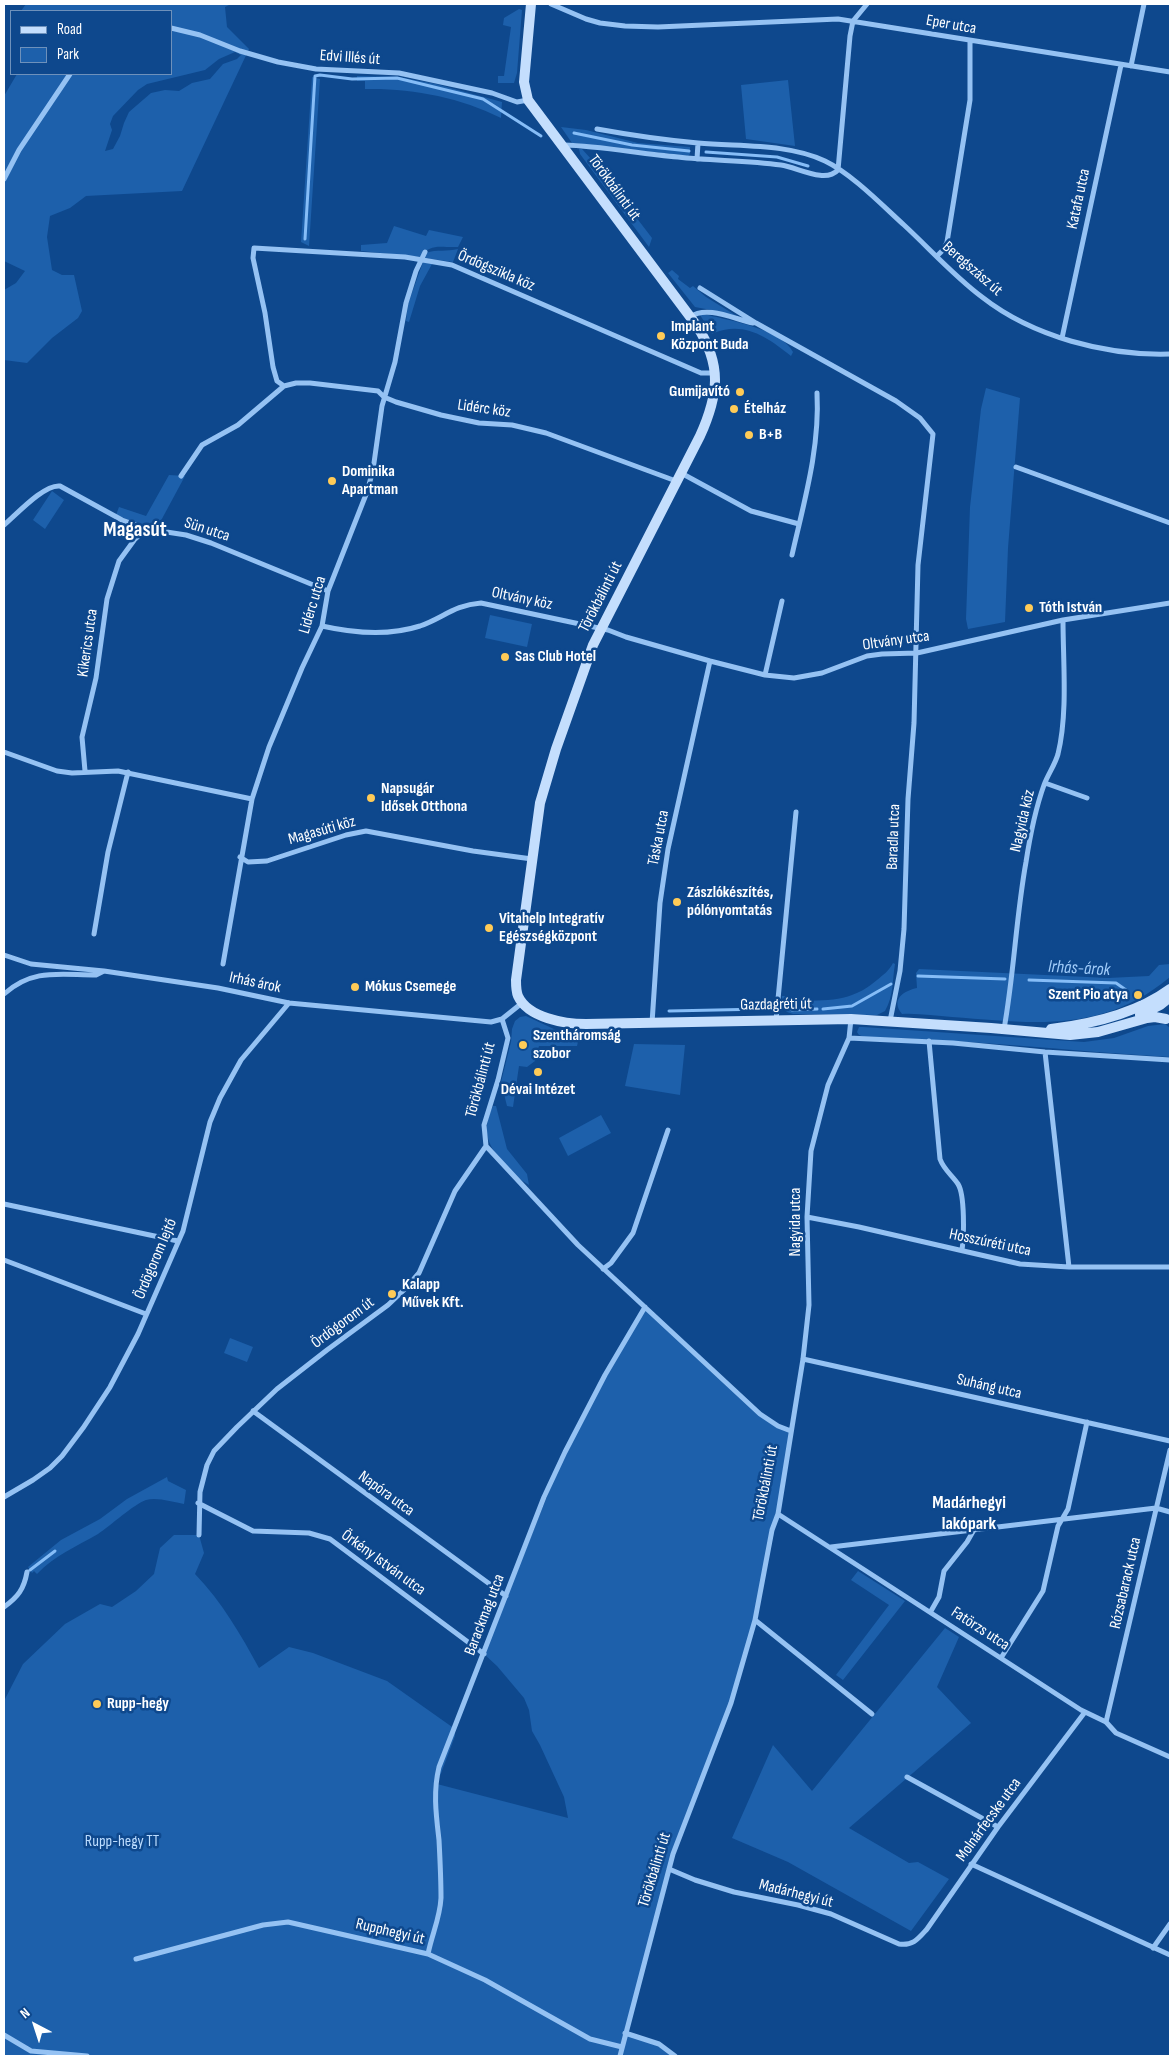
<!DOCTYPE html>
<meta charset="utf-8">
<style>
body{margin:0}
#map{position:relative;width:1174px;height:2060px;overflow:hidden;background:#0e488d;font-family:"Sofia Sans Condensed",sans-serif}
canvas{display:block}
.frame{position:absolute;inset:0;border:5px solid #fff;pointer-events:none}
.legend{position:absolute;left:10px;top:10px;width:162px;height:65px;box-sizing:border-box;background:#0e488d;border:1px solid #6e91bb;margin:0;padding:6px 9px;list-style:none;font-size:15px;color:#fff}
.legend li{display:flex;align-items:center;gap:10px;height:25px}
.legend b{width:25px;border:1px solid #6e91bb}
.north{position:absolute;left:10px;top:2000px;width:50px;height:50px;-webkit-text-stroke:4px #0e488d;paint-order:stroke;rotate:320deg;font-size:14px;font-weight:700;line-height:20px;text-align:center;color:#fff}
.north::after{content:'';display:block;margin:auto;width:18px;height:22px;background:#fff;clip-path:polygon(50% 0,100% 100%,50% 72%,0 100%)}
</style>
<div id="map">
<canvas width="1174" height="2060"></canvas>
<div class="frame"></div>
<ul class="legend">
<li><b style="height:6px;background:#c4defd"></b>Road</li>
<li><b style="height:14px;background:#1d60ab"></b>Park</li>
</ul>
<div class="north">N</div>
</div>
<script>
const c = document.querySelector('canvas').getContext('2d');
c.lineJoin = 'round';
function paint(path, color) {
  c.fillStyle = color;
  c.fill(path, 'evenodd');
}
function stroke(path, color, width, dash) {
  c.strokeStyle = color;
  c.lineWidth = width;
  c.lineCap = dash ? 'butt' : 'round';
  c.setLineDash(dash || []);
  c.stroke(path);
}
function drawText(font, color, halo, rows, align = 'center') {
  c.font = font + ' "Sofia Sans Condensed",sans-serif';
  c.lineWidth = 5;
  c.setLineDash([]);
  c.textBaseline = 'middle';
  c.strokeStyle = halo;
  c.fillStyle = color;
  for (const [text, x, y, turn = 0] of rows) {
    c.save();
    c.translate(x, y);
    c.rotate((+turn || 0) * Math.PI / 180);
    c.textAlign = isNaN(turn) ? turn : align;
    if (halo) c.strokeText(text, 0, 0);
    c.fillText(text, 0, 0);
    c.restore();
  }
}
const green = new Path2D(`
 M26 4H231L225 7 227 27 249 49 182 191 86 196 70 208 50 216 47 237 52 270 62 275H74L82 311 78 318 52 338 27 363 4 360V290L16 283 25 271 4 261V96L17 74H171V11H21ZM235 52 241 55 237 59 223 64 210 79 192 83 179 91 165 90 151 93 129 112 124 123 120 136 113 149 105 151 112 130 110 124 113 116 138 90 147 84 205 70 219 59Z
 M519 9 522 10 517 73 514 83H498V76H504L511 27 503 25 504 18Z
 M357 76 398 77 436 84 502 102 501 118C459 97 411 88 365 89V81H357Z
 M312 77 320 79 309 246 301 242Z
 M788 80 795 146 746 139 741 85Z
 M561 127 586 130 638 143 690 147V154L688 156 572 143Z
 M579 149H582L610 180 613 187 652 238 649 247 580 154Z
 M394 226 426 236 429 230 463 237 458 247C442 248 431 242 420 257L361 251V245L387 243Z
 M458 249 453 262 424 258 426 253C437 249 447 252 458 249Z
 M423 262 432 264 420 286 409 322 406 321 408 304Z
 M672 270 679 276 678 279 690 288 693 286 706 297 740 318 711 310 695 307 668 273Z
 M700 315H708C731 321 781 329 793 352L791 356C767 337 743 320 712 334Z
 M986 388 1020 398 1008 548 1005 622 968 629 966 619 970 507 981 409Z
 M169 475 185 476 157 528 144 526 116 515 119 507 146 516Z
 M52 491 64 500 45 529 33 520Z
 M490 615 532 624 527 647 485 638Z
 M893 963 895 964C892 981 894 995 885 1011L877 1015 793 1014 787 1012 782 1007V996H788L794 1001C828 1000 850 1003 877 980 883 975 889 971 893 963Z
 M1170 964V977C1102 1034 1033 1023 952 1017 935 1016 918 1013 902 1014 890 999 904 991 917 988L916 973 919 969 1108 978 1149 976 1159 965Z
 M526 1016 556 1030 580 1033 577 1046H539L535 1061 527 1067 519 1066 513 1107 507 1106 501 1082 511 1042 512 1029 515 1021 520 1017Z
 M1165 1024 1170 1028V1057C1068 1051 966 1039 864 1037L859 1035 857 1032 859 1027H863L1084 1042 1114 1038 1148 1026Z
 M634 1044 685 1045 680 1095 625 1086Z
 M493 1106H496L507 1149 527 1174 529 1185C520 1180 513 1173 506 1165 487 1146 481 1131 493 1106Z
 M601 1115 611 1133 568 1156 559 1138Z
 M645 1307 760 1414 791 1431 778 1514 755 1620 731 1703 673 1854 625 2033 643 2038 675 2056H4V1701L23 1664 65 1624 100 1604 112 1607 136 1591 154 1574 160 1548 174 1535H199L204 1553 195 1574C222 1602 241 1635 259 1668L289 1647 313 1653 387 1681 455 1729V1736L437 1784 568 1818 564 1797 540 1745 532 1731 529 1710 524 1698 497 1666 484 1654 565 1452Z
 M230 1338 253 1347 247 1362 224 1353Z
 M167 1477 168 1481 186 1490 184 1504C173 1502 157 1497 146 1500 134 1504 110 1526 98 1534 77 1546 54 1556 37 1574L34 1571 32 1573 28 1567 61 1540 100 1519 127 1499Z
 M858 1571 905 1601 843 1680 836 1675 889 1605 851 1580Z
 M945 1628 959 1637 937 1687 971 1723 849 1828 909 1863 918 1862 949 1879 911 1931 788 1862 732 1838 773 1745 812 1791Z`);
const stream = new Path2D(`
 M574 133 632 145 689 151
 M706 152 777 157 808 166
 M305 239 315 76 320 75 352 79 397 78 483 99 541 136
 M918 976 1005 979
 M1029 980 1116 983 1126 990
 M823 1009 852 1006 891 984
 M792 1010 817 1009
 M669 1011 764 1009
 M30 1570 55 1551`);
const street = new Path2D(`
 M551 4 586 19 600 23 625 26 658 27 838 19 1170 72
 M171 28 200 35 240 51 278 62 316 69 399 73 492 93 517 102 528 100
 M1131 66 1144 4
 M597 129C630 135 664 140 698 143 739 147 787 143 825 161 852 174 882 205 904 225 930 249 954 276 982 297 1033 337 1107 356 1170 354
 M564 145C602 146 640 154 678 157 712 161 746 160 781 165 797 167 825 184 838 170
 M697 159 698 143
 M838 170 850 36 853 21 867 4
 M4 179 19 150 70 74
 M937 256 943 250 947 242 970 100V41
 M700 288 756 323 896 401 920 418 933 434 918 565 914 723 908 799 904 929 900 971 890 1021
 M690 317C707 305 734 319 753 323
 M1062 338 1121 65
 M284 386 277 381 273 367 265 313 253 258 254 248 405 257 452 265 701 373H715
 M1016 467 1170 523
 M681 473 751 511 799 524
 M181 476 202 445 238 425 284 386 296 383H310L378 391 384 397 396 402 441 415 479 423 512 425 546 433 676 481
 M4 525C16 515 44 484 60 486L122 520 147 529 186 535 211 543 328 591
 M792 555C804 502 820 448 817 393
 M322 626C353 633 389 636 420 626 443 618 454 605 481 603L608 630 626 637 710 661 765 675 794 678 822 673 867 656 882 654 917 653 1063 620 1170 603
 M765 675 782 601
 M4 752 57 771 72 773 118 771 252 799
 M85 771 82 737 96 678 107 599 119 561 135 539 147 529
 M1045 783 1087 798
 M240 857 248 862 267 861 346 835 366 831 473 851 532 859
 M94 934 108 852 128 772
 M4 955 31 964 104 971 218 988 289 1003 491 1022 502 1019 522 1003
 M223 964 252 799 269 747 302 668 322 626 328 591 367 492 373 470 382 406 395 362 406 303 416 271 425 252
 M4 994C33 968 60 975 96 975L104 971
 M502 1019 508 1038 498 1080 484 1125 486 1146 578 1245 760 1414 778 1426 791 1431
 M776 1020 796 812
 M652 1023 660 903 668 849 710 661
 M1004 1029C1014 974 1016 917 1026 862 1030 836 1035 810 1044 785 1048 774 1055 765 1058 754 1068 713 1063 662 1063 620
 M849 1038 953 1043 1045 1052 1170 1060
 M929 1041 940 1159C944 1170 952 1175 958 1184 965 1195 964 1237 962 1250
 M1045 1052 1069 1267
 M4 1204 178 1241
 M807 1217 859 1227 1020 1264 1069 1267H1170
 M4 1260 146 1314
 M603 1269 611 1263 633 1233 668 1130
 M803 1359 1170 1441
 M253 1411 506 1596
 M4 1497 33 1480 50 1468 62 1456 83 1428 110 1387 138 1334 183 1231 210 1122 220 1098 241 1060 289 1003
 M198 1503 253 1531 309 1533 330 1539 484 1654
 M778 1514 1081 1710 1106 1722 1116 1733 1170 1757
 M199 1535 200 1492 207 1465 214 1451 237 1427 277 1389 327 1350 388 1305 406 1288 419 1273 455 1191 486 1146
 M831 1547 1156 1508 1170 1512
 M4 1607C18 1597 24 1589 27 1572
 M931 1611 939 1597 944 1571 967 1542 975 1528
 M755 1620 872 1714
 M1001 1658 1043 1591 1058 1526 1068 1509 1087 1422
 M1106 1722 1170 1450
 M907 1777 998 1827
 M971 1864 1170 1955
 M669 1869 695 1880 734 1892 798 1905 831 1914 899 1944C913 1946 918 1939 927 1929L998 1827 1085 1712
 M1153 1948 1170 1924
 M428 1954C432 1934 440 1918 441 1898 441 1878 440 1859 439 1840 436 1814 433 1792 439 1767L544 1497 565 1452 605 1375 645 1307
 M136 1959 263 1925 288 1922 428 1954 485 1980 590 2039 622 2047
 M625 2033 659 2044 675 2056
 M4 2035 31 2051 87 2056
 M620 2056 673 1854 731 1703 755 1620 772 1530 778 1514 803 1359 809 1305 807 1217 811 1151 828 1085 849 1038 851 1019`);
const secondary = new Path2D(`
 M531 4 524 82 528 100 697 326C722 365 719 394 700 436L593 645 556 749 540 803 516 980C516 986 516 991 518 996 528 1018 565 1024 586 1024L851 1019 991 1028 1070 1035 1098 1032 1147 1018 1155 1017 1166 1019
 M1140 1015 1160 1005 1170 997
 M1051 1029C1092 1024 1136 1014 1170 989`);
const markers = [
 [661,336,5,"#ffcb57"],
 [740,392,5,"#ffcb57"],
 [734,409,5,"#ffcb57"],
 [749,435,5,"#ffcb57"],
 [332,481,5,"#ffcb57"],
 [1029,608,5,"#ffcb57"],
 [505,657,5,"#ffcb57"],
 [371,798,5,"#ffcb57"],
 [677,902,5,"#ffcb57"],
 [489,928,5,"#ffcb57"],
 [355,987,5,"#ffcb57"],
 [1138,995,5,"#ffcb57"],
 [523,1045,5,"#ffcb57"],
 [538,1072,5,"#ffcb57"],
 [392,1294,5,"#ffcb57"],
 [97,1704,5,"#ffcb57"]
];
const streetNames = [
 ["Eper utca",951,25,10],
 ["Edvi Illés út",350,58,4],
 ["Törökbálinti út",614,188,54],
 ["Katafa utca",1079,199,-78],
 ["Beregszász út",972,269,41],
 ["Ördögszikla köz",496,271,23],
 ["Lidérc köz",484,409,8],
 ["Sün utca",207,530,18],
 ["Törökbálinti út",601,597,-63],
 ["Oltvány köz",522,599,12],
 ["Lidérc utca",313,605,-73],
 ["Oltvány utca",896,641,-8],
 ["Kikerics utca",88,643,-82],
 ["Nagyida köz",1023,821,-77],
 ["Magasúti köz",322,831,-16],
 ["Baradla utca",894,837,-88],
 ["Táska utca",659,838,-79],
 ["Irhás árok",255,983,12],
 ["Gazdagréti út",776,1005,-1],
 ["Törökbálinti út",481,1080,-75],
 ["Nagyida utca",796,1222,-90],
 ["Hosszúréti utca",990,1243,12],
 ["Ördögorom lejtő",156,1259,-67],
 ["Ördögorom út",343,1323,-37],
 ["Suháng utca",989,1387,13],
 ["Törökbálinti út",766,1483,-79],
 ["Napóra utca",386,1494,36],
 ["Örkény István utca",383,1563,36],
 ["Rózsabarack utca",1126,1583,-77],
 ["Barackmag utca",485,1615,-69],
 ["Fatörzs utca",980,1629,33],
 ["Molnárfecske utca",989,1820,-54],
 ["Törökbálinti út",655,1870,-73],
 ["Madárhegyi út",796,1894,14],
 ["Rupphegyi út",390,1932,13]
];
const poiNames = [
 ["Implant",671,327],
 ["Központ Buda",671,345],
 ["Gumijavító",730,392,"right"],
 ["Ételház",744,409],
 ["B+B",759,435],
 ["Dominika",342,472],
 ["Apartman",342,490],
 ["Tóth István",1039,608],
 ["Sas Club Hotel",515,657],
 ["Napsugár",381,789],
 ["Idősek Otthona",381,807],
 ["Zászlókészítés,",687,893],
 ["pólónyomtatás",687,911],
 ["Vitahelp Integratív",499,919],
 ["Egészségközpont",499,937],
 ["Mókus Csemege",365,987],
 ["Szent Pio atya",1128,995,"right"],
 ["Szentháromság",533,1036],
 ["szobor",533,1054],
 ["Dévai Intézet",538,1090,"center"],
 ["Kalapp",402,1285],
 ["Művek Kft.",402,1303],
 ["Rupp-hegy",107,1704]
];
const parkNames = [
 ["Rupp-hegy TT",122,1842]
];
const waterNames = [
 ["Irhás-árok",1079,969,3]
];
const neighbourhoodNames = [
 ["Madárhegyi",969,1503],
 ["lakópark",969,1524]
];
const districtNames = [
 ["Magasút",135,531]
];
paint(green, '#1d60ab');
stroke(stream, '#86bdf7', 3);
stroke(street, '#95c2f3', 5);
stroke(secondary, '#c4defd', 10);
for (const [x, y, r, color] of markers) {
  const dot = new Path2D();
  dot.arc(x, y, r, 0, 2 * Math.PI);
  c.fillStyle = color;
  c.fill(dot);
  stroke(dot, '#0e488d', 2);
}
drawText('16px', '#fff', '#0e488d', streetNames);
drawText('bold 16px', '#fff', '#0e488d', poiNames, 'left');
drawText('16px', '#bcdcfe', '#0e488d', parkNames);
drawText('italic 18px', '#a1ccfa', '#0e488d', waterNames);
drawText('bold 18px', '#fff', '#0e488d', neighbourhoodNames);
drawText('bold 21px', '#fff', '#0e488d', districtNames);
</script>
